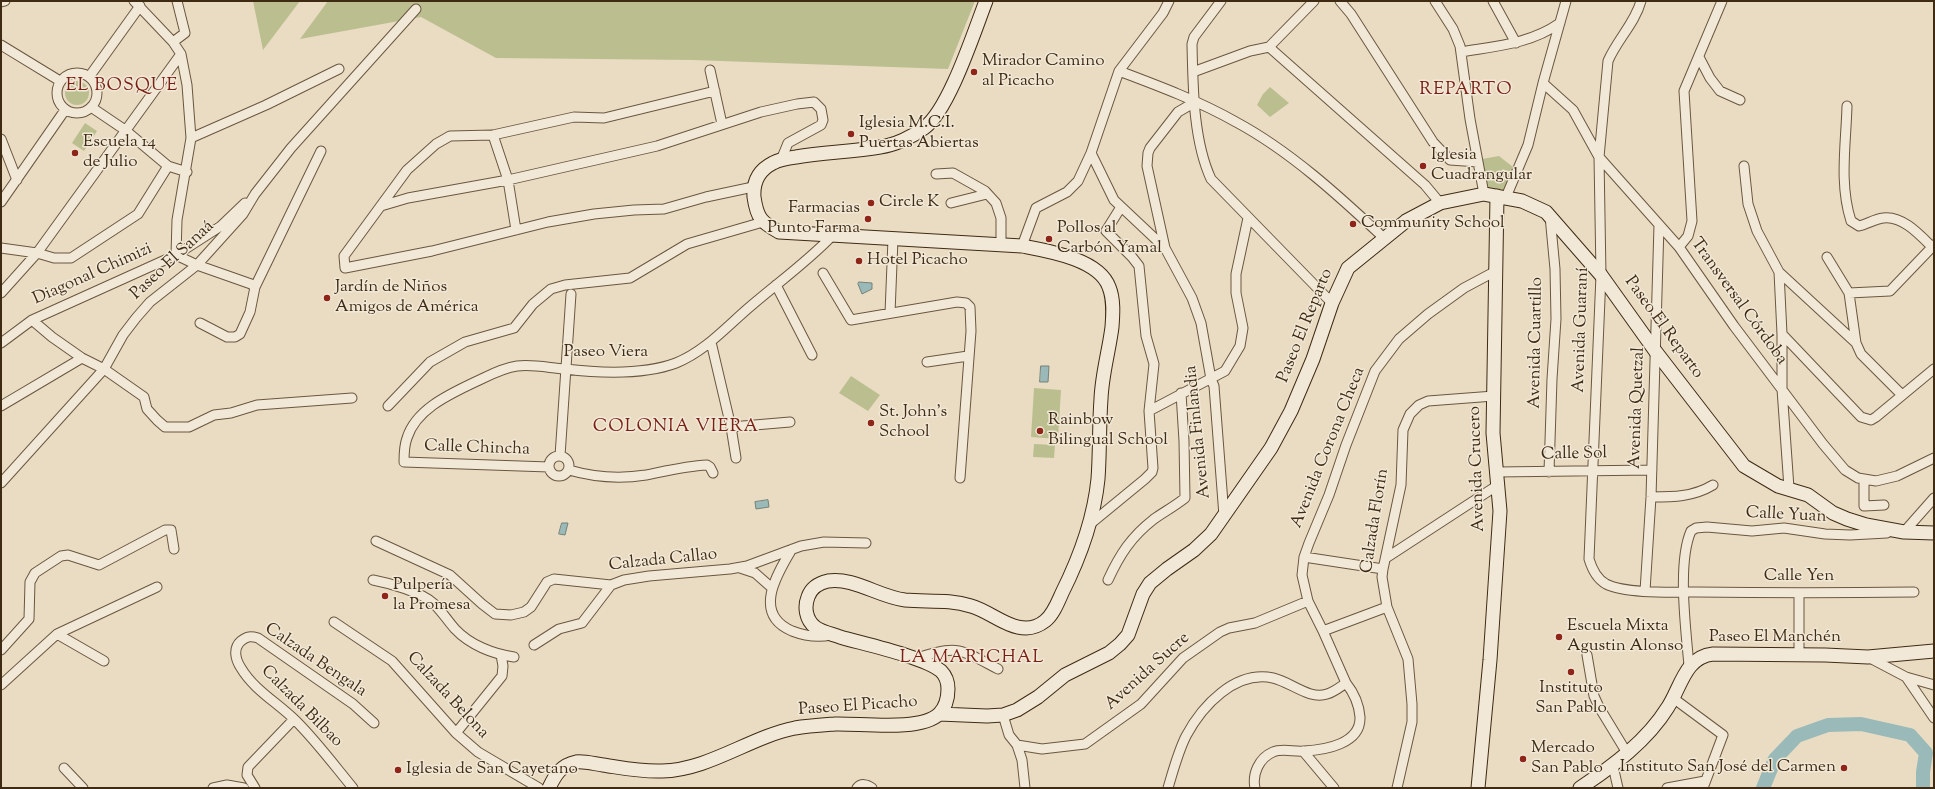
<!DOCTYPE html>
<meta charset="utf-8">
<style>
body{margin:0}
#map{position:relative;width:1935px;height:789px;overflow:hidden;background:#eadcc2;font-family:"Sorts Mill Goudy",serif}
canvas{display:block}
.frame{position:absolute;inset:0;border:2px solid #3f2b13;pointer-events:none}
</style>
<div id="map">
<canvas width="1935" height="789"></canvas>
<div class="frame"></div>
</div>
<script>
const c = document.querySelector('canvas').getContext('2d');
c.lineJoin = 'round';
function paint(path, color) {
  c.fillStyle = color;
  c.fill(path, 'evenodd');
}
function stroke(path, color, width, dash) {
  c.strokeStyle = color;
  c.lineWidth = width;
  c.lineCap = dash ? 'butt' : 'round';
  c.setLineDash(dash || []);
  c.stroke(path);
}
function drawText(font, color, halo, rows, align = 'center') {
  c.font = font + ' "Sorts Mill Goudy",serif';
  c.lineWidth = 3;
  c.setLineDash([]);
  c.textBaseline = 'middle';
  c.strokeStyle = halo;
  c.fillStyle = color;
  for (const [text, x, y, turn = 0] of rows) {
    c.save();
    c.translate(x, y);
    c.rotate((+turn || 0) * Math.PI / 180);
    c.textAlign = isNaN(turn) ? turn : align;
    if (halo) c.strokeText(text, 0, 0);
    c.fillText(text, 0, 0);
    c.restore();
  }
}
const green = new Path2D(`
 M253 1H300L263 50Z
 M328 1H975L948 69 692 60 496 58 421 17 300 39Z
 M65 93a12 12 0 1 1 24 0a12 12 0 1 1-24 0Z
 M1270 87 1289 103 1270 117 1257 105 1263 94Z
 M85 123 97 131 84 151 72 143Z
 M1499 156 1513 167 1505 193 1486 191 1482 159Z
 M851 376 880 395 868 411 839 393Z
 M1034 388 1061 390 1058 439 1031 437Z
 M1034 444 1055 445 1054 458 1033 457Z`);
const water = new Path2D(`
 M859 282 872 283V289L862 294 858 284Z
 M1041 366H1049L1048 382H1040Z
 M768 500 769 507 756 509 755 502Z
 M562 523H568L565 535 559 534Z`);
const river = new Path2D(`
 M1763 788 1775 759 1797 736 1828 725 1861 724 1910 735 1926 753 1923 772V788`);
const street = new Path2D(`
 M134 1 173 42 181 54 187 85 191 138 177 220 176 255
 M1221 1 1194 37 1192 44C1193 86 1193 140 1211 179L1332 303
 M1340 1 1351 14 1433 142 1450 160 1478 162
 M1435 1 1453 29 1460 46 1470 119 1484 194
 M1493 1 1516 43
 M1641 1C1635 23 1617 40 1608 61L1599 157 1601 275 1589 559C1592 569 1597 579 1606 584 1626 594 1673 592 1696 592 1769 593 1841 593 1914 592
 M1 2 5 1
 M173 42 185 33 177 1
 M1 45 60 81
 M1269 47 1425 185 1440 203
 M1461 52C1496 46 1530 44 1560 23
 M1699 57 1710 78 1720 91 1740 100
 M710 70 722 124
 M1119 71C1159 86 1199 101 1236 122 1290 151 1339 196 1384 238
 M1193 72 1250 51 1269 47 1314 1
 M57 93a20 20 0 1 1 40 0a20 20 0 1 1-40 0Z
 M89 77 140 6
 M1543 83 1573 110 1599 157 1679 247 1734 326 1823 444 1845 470 1858 478 1876 481 1897 476 1934 458
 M715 91 604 118 574 117 493 135 450 136 436 144 407 170 344 256 345 268 432 251 548 222 594 214 634 210 664 209 706 197 753 187
 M1195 102 1178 112 1150 148 1148 153 1147 166 1165 248 1192 298 1201 323 1211 379 1214 386 1224 516
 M1847 106C1846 144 1839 184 1851 221L1859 226C1867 224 1875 219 1883 218 1902 215 1920 235 1932 247
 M91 107 125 130 168 166 187 172
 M493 135 508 180 516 230
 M191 138 266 105 339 69
 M1 139 17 180
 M1091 153 1114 200 1165 248
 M1744 166 1748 204 1757 231 1779 272 1856 343 1861 354 1902 395
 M936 174 953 173 985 191 996 203 1001 218V244
 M1506 197 1528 145 1543 83 1566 1
 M1 202 65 110
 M951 203 987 194
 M381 206 408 198 508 180 657 146 761 112 797 104 814 102 821 109 823 120 821 125 788 143 781 160
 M1022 246 1036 208 1067 192 1078 181 1091 153 1119 71 1163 13 1169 1
 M1679 247 1688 236 1692 221 1684 91 1722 1
 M1 248 37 253 54 258H71L138 214 168 166
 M176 255 197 265 251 284 255 287
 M1827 257 1849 293 1856 343
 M1779 272 1782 334V389L1789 488
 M823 273 851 320 957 302 966 303 970 307 971 331 960 478
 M776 285 812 355
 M1 293 37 253 181 54
 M1849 293 1890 291 1934 245
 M890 313 893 239
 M32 320 52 337 82 358 104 369 144 397 147 409 157 420 165 427H189L214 415 231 413 257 405 352 398
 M200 323 227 337H235L240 334 250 312 255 287 321 151
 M1782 334 1861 417 1871 420 1876 417 1934 369
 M711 342 731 427 736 458
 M1 343 32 320 176 255 221 226 245 203
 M927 362 968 356
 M1 406 82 358
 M388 406 430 362 465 342 514 328 533 304 551 289 565 285 630 278 687 244 763 222
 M1149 411 1225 371 1240 346 1243 328 1236 293V274L1248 218
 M731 427 790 422
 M549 466a10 10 0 1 1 20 0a10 10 0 1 1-20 0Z
 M560 456 571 294
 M549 467 404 462C404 454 404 446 407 438 416 409 450 394 475 382 488 376 502 368 517 366 533 364 550 368 565 369 599 373 644 375 676 363 706 351 728 325 752 305 779 282 808 261 832 236
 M569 470C593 477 620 479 646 475 666 471 686 466 707 465L710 467 713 473
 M1497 472 1652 470
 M1549 472 1552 379 1556 319 1555 269 1550 216
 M1864 479V506L1884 505
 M1 483 104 369 123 335 136 318 150 302 197 265 243 214 255 194 291 148 416 9
 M1651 497C1673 497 1693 497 1713 485
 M1089 525 1145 479 1152 472 1153 468 1149 411 1154 364 1146 336 1139 266 1132 257 1106 231 1121 207
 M1900 532H1904L1934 498
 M376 541 450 575 482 604 495 614 511 615 524 612 531 607 547 582 554 579 611 585 624 580 649 576 730 569 747 566 801 546 824 542 866 543
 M792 549C777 574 752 614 792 631 805 636 817 638 831 635
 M1304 557 1383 569
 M1386 558 1498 485
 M740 568 755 573 772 588
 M373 580C389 583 421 592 433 603 441 610 447 620 455 629 470 645 493 654 514 657
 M1108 580C1120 554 1131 537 1154 519 1164 512 1175 506 1185 498L1184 441 1181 393
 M1645 591 1651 497 1659 225
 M334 622 392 661 456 733 478 752 539 788
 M1323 631 1387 607
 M57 634 104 661
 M534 645 559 629 582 623 611 585
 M1 650 29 619 30 582 35 573 61 556 68 555 99 565 165 530H171L174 549
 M1799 654V593
 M1587 655 1594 696 1599 707 1627 753
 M1868 657 1906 677 1934 718
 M915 659C957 644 960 649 998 669
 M1689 666C1686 630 1677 563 1691 531L1696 528 1707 527 1752 531 1784 528 1825 534 1850 535 1887 533
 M1906 677 1934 685
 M1 685 57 634 157 587
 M1673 698 1723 735 1703 788
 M1003 715 1009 735 1017 745 1042 749 1085 744 1141 704 1183 658 1220 632 1229 628 1255 623 1308 601
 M456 733 502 676 503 666 501 655
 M1017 745 1022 760 1025 788
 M1303 751 1334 788
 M1613 766 1618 788
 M64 768 83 788
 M213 788 227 785 244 788
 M255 788 247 775 248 767 294 719
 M353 788C334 765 317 742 296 721 278 703 254 690 241 668 235 659 233 648 241 641 247 636 251 636 258 638L353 704 374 723
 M857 788C861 783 867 784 872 788
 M1168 788C1173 771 1178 752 1186 736 1202 706 1235 670 1273 678 1291 682 1309 700 1327 694 1334 692 1340 687 1346 683
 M1255 788C1252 774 1259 758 1273 752 1282 748 1294 752 1304 751 1325 750 1361 744 1360 717 1359 704 1354 693 1346 683L1323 631 1308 601 1302 575 1304 557 1309 543 1329 495 1346 445 1375 371 1399 339 1428 314 1464 288 1494 272
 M1397 788 1412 722V704L1408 659 1387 607 1382 577 1383 569 1401 485 1403 430 1410 414 1419 405 1428 401 1494 396
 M1667 788 1705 781`);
const secondary = new Path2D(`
 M939 714 987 716 1003 715 1017 710 1038 697 1065 675 1109 653 1120 644 1128 635 1143 594 1150 583 1167 569 1194 550 1211 534 1271 448 1291 411 1313 359 1332 303 1348 268 1406 221 1440 203 1484 194 1522 201 1546 212 1601 275 1656 352 1744 466 1778 486 1808 495 1833 513 1847 519 1866 525 1904 532 1934 533
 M549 788C555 775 561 765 576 762 584 761 595 764 603 765 623 768 642 772 662 771 709 770 750 737 795 728 807 726 822 725 835 724 860 723 920 732 939 714 945 708 948 698 948 689 948 683 946 676 941 671 924 657 864 644 840 637 832 634 822 632 815 627 806 620 804 607 808 597 811 588 819 583 828 581 854 577 879 597 905 600 927 602 949 599 971 606 989 611 1007 628 1026 628 1032 628 1040 625 1045 621 1053 615 1058 602 1062 593 1080 557 1094 519 1098 479 1100 452 1099 426 1101 399 1102 374 1109 351 1112 327 1113 314 1114 299 1109 287 1099 259 1048 251 1022 246L779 232C761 222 757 218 754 197 753 182 759 170 773 163 780 159 788 158 796 157 824 152 852 152 880 147 895 145 912 137 924 128 949 110 974 32 986 1
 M1478 788 1490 660 1500 511 1493 433 1497 196
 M1580 788C1613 766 1647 741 1668 707 1681 687 1685 657 1713 654L1825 655 1868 657 1934 651`);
const markers = [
 [974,72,4,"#8f2418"],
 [851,134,4,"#8f2418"],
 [75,153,4,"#8f2418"],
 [1423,166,4,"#8f2418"],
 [871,203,4,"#8f2418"],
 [868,219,4,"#8f2418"],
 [1353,224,4,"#8f2418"],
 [1049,239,4,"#8f2418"],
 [859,261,4,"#8f2418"],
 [327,298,4,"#8f2418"],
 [871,423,4,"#8f2418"],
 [1040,431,4,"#8f2418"],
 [385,596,4,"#8f2418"],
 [1559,637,4,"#8f2418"],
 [1571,672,4,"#8f2418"],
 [1523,759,4,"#8f2418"],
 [1844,768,4,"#8f2418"],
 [398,770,4,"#8f2418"]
];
const poiNames = [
 ["Mirador Camino",982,62],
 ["al Picacho",982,82],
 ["Iglesia M.C.I.",859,124],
 ["Puertas Abiertas",859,144],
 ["Escuela 14",83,143],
 ["de Julio",83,163],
 ["Iglesia",1431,156],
 ["Cuadrangular",1431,176],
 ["Circle K",879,203],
 ["Farmacias",860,209,"right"],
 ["Punto Farma",860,229,"right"],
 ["Community School",1361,224],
 ["Pollos al",1057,229],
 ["Carbón Yamal",1057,249],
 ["Hotel Picacho",867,261],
 ["Jardín de Niños",335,288],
 ["Amigos de América",335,308],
 ["St. John's",879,413],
 ["School",879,433],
 ["Rainbow",1048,421],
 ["Bilingual School",1048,441],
 ["Pulpería",393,586],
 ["la Promesa",393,606],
 ["Escuela Mixta",1567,627],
 ["Agustin Alonso",1567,647],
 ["Instituto",1571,689,"center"],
 ["San Pablo",1571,709,"center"],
 ["Mercado",1531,749],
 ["San Pablo",1531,769],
 ["Instituto San José del Carmen",1836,768,"right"],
 ["Iglesia de San Cayetano",406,770]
];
const streetNames = [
 ["Paseo El Sanaá",173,261,-43],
 ["Diagonal Chimizi",93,275,-24],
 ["Transversal Córdoba",1738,302,54],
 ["Paseo El Reparto",1306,326,-68],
 ["Paseo El Reparto",1663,328,54],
 ["Avenida Guaraní",1582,330,-88],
 ["Avenida Cuartillo",1537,343,-89],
 ["Paseo Viera",606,353],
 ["Avenida Quetzal",1638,408,-88],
 ["Avenida Finlandia",1199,432,-96],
 ["Avenida Corona Checa",1329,448,-68],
 ["Calle Chincha",477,449,2],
 ["Calle Sol",1574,455,-1],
 ["Avenida Crucero",1478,469,-92],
 ["Calle Yuan",1786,516,3],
 ["Calzada Florín",1376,521,-81],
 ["Calzada Callao",663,561,-6],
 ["Calle Yen",1799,577],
 ["Paseo El Manchén",1775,638],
 ["Calzada Bengala",315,661,34],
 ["Avenida Sucre",1148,672,-42],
 ["Calzada Belona",447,696,47],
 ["Calzada Bilbao",301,707,45],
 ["Paseo El Picacho",858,707,-4]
];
const neighbourhoodNames = [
 ["EL BOSQUE",122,87],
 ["REPARTO",1466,91],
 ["COLONIA VIERA",676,428],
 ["LA MARICHAL",972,659]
];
paint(green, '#bbbf90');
paint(water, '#99bab9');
stroke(water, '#758177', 1);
stroke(river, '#99bab9', 14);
stroke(street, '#6a573f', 11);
stroke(secondary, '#3f2b13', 15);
stroke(street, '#f1e8d7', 9);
stroke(secondary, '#f1e8d7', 13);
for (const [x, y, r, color] of markers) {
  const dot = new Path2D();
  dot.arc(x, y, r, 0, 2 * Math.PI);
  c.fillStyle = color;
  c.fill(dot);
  stroke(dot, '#f1e8d7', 1.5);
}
drawText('17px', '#3f2b13', '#f1e8d7', poiNames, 'left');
drawText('17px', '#3f2b13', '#f1e8d7', streetNames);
c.letterSpacing = '1px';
drawText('18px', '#7a1f14', '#f1e8d7', neighbourhoodNames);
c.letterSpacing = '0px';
</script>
